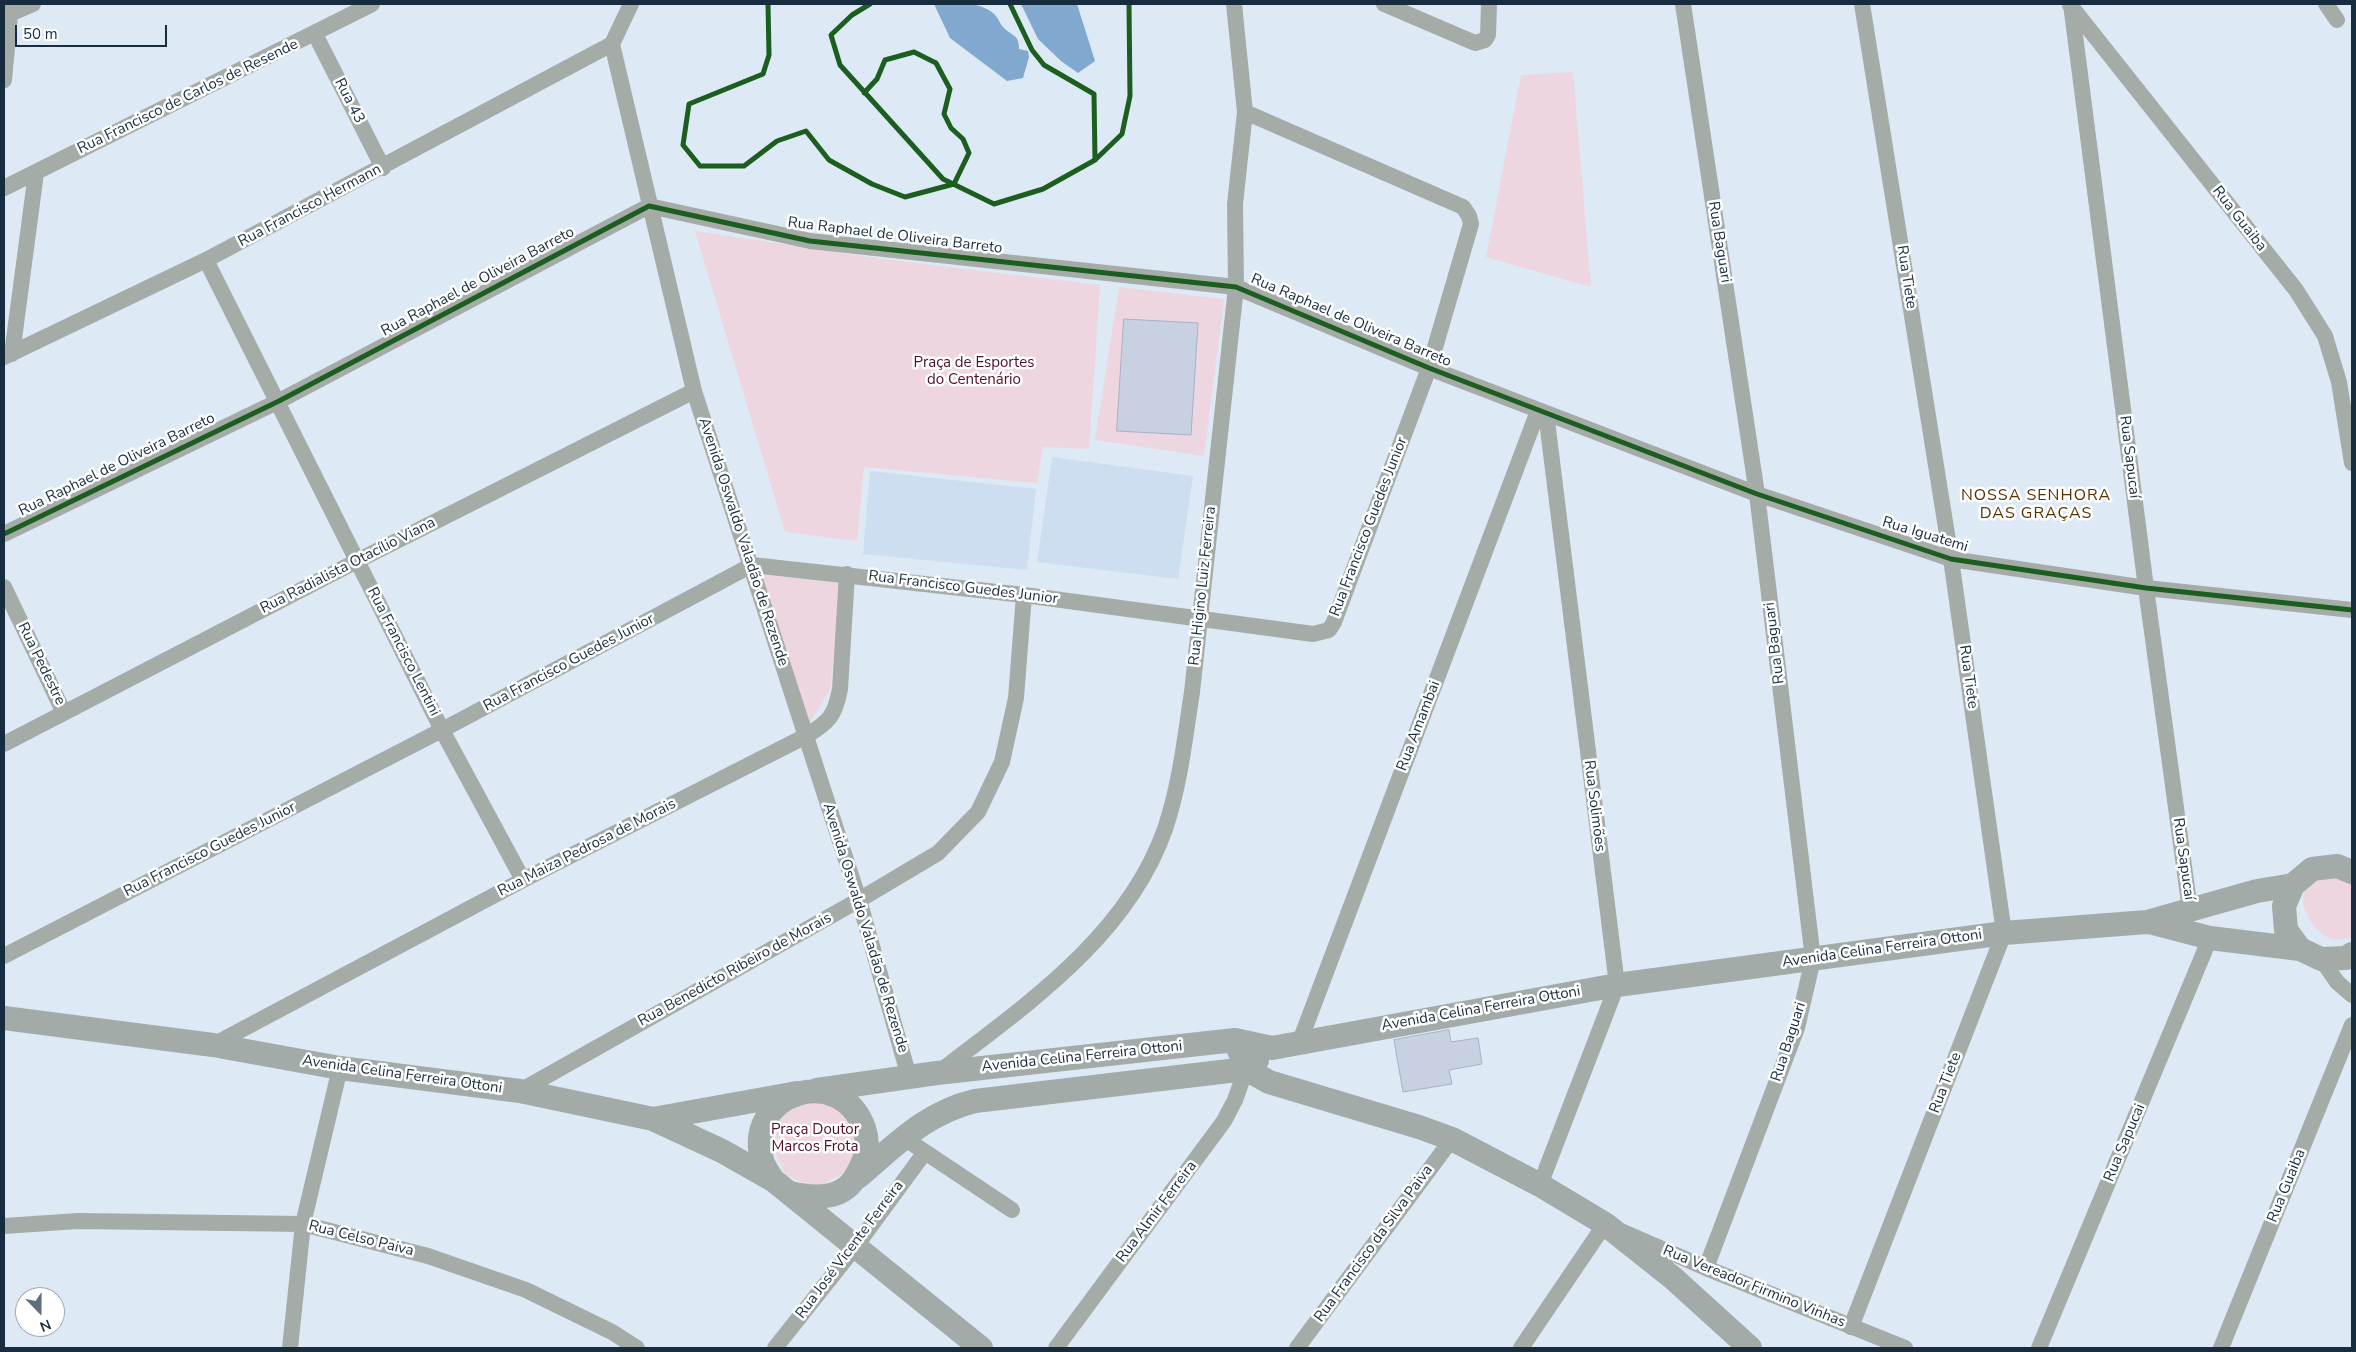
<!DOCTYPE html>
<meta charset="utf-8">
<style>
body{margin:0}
#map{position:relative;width:2356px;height:1352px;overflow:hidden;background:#dde9f4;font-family:"Nunito Sans",sans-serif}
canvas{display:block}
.frame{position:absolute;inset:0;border:5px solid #182c3f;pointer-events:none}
.north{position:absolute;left:15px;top:1287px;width:50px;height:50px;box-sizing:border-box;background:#fff;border:1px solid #a3abb2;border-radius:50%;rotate:158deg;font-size:14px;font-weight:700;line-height:20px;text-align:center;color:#182c3f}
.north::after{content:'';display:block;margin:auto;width:18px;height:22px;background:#5d6e7e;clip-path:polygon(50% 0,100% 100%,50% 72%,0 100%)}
.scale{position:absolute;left:15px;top:25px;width:152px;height:22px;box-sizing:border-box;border:2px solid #182c3f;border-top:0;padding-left:6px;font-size:15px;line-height:18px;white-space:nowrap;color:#182c3f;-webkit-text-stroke:4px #fff;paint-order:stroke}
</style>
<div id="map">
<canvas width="2356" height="1352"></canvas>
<div class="frame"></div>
<div class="north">N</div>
<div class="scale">50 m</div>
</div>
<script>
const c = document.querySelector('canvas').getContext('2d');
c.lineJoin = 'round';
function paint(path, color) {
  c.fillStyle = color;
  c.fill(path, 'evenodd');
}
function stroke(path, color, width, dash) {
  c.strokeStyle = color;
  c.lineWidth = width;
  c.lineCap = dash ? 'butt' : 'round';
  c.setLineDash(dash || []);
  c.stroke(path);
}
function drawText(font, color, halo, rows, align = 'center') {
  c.font = font + ' "Nunito Sans",sans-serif';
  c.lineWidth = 5;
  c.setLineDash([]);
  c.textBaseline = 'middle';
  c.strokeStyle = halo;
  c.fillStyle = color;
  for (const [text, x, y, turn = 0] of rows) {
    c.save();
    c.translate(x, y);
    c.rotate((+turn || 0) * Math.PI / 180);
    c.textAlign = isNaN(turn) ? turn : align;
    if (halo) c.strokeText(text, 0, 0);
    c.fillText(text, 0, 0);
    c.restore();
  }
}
const built = new Path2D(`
 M1052 457 1193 476 1178 579 1037 562Z
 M870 471 1036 489 1027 570 863 554Z`);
const green = new Path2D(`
 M1573 72 1591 287 1486 257 1521 75Z
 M695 231 882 259 1100 285 1089 449 1043 447 1037 483 864 467 857 541 785 532Z
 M1119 287 1224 299 1204 456 1095 440Z
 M758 574 842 583 830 689 806 729Z
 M2352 865V937C2345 939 2337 941 2329 938 2315 932 2299 908 2304 893 2306 885 2313 879 2318 873Z
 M812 1095 853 1118 857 1154 845 1173 822 1184 809 1186 785 1174 770 1140 774 1122Z`);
const water = new Path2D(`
 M934 4C956 4 977 0 993 13 999 18 1000 25 1005 29 1014 37 1019 35 1019 49L1028 51 1029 57 1023 78 1007 81 950 38Z
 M1021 4H1077L1095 61 1078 73 1061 61 1038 39Z`);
const building = new Path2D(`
 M1124 319 1198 323 1191 435 1117 431Z
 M1449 1030 1451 1042 1478 1038 1482 1064 1449 1070 1452 1084 1403 1092 1394 1040Z`);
const street = new Path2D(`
 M631 4 612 44 694 391 859 900 909 1077
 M1384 4 1475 43 1485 40 1488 35 1489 4
 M1683 4 1757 494 1813 959 1797 1028 1706 1268
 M2071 4 2146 588 2190 910
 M2326 4 2337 20
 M2070 5 2296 290 2325 336 2339 382 2352 463
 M10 14 33 4
 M315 34 383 168
 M4 80 11 4
 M4 188 372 4
 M206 260 442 730 523 880
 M12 354 36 173
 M4 357 206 260 612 44
 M4 534 279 401 649 206 810 241 1236 287 1429 368 1757 494 1951 559 2146 588 2352 610
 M4 587 64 713
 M4 744 357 561 694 391
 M4 956 442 730 752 565 1024 595 1313 634 1329 630 1334 622 1429 368 1471 224 1469 216 1463 207 1245 112
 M2321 959 2337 982 2352 995
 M1300 1041 1538 411
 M213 1045 523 880 806 736C829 722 835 716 840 689L847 574
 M939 1072C1026 1005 1127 937 1165 829 1180 785 1185 737 1192 692L1236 287 1235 204 1245 112 1234 4
 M520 1091 859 900 938 853 978 812 1002 762 1016 698 1024 595
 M904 1138 1012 1210
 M1540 1185 1617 985 1546 413
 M4 1226 78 1221 303 1224 428 1256 526 1290 612 1332 637 1348
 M1851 1327 2004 933 1951 559 1862 4
 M290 1348 303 1224 340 1068
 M775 1348 856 1246 925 1152
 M1056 1348 1224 1121 1235 1100 1246 1069
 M1297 1348 1452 1139
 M1521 1348 1605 1224 1706 1268 1905 1348
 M2039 1348 2210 938
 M2221 1348 2352 1025`);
const secondary = new Path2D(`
 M2352 872 2337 866 2312 869 2293 885 2284 906 2286 930 2300 949 2321 959 2346 958 2352 954
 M2149 922 2210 938 2300 949
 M4 1018 213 1045 340 1068 520 1091 653 1119 797 1093
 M1235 1040 1246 1069 1269 1082 1419 1127 1452 1139 1540 1185 1605 1224 1673 1278 1750 1348
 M817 1090 937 1073 1235 1040 1272 1048 1617 985 2004 933 2147 922 2257 891 2293 885
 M653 1119 722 1151 773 1180
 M858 1177C896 1145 925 1113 975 1101L1246 1069 1257 1060
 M790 1193C811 1198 838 1201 853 1181 864 1164 871 1148 864 1128 840 1062 744 1093 762 1160 764 1167 769 1174 773 1180L981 1348`);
const cycleway = new Path2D(`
 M768 4 769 55 763 74 689 104 683 145 700 166H744L777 141 806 131 829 160 872 184 905 197 954 184 969 153 963 139 951 128 944 114 950 89 936 63 914 52 885 60 877 79 864 93
 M870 4 852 15 831 35 840 65 943 179 994 204 1043 189 1095 160 1122 134 1130 96 1129 4
 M1010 4 1032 50 1044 65 1094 94 1095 160
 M4 534 279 401 649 206 810 241 1236 287 1429 368 1757 494 1951 559 2146 588 2352 610`);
const streetNames = [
 ["Rua Francisco de Carlos de Resende",188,97,-26],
 ["Rua 43",349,101,63],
 ["Rua Francisco Hermann",310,206,-28],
 ["Rua Guaiba",2239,219,52],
 ["Rua Raphael de Oliveira Barreto",895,236,7],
 ["Rua Baguari",1719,242,81],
 ["Rua Tiete",1906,277,81],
 ["Rua Raphael de Oliveira Barreto",478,282,-28],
 ["Rua Raphael de Oliveira Barreto",1351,321,23],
 ["Rua Sapucaí",2129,457,83],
 ["Rua Raphael de Oliveira Barreto",117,465,-26],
 ["Rua Francisco Guedes Junior",1369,527,-69],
 ["Rua Iguatemi",1925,535,17],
 ["Avenida Oswaldo Valadão de Rezende",743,542,72],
 ["Rua Radialista Otacílio Viana",348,566,-27],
 ["Rua Higino Luiz Ferreira",1203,586,-84],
 ["Rua Francisco Guedes Junior",963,588,7],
 ["Rua Baguari",1775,643,-97],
 ["Rua Francisco Lentini",403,652,63],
 ["Rua Francisco Guedes Junior",569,663,-28],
 ["Rua Pedestre",41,664,64],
 ["Rua Tiete",1968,677,82],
 ["Rua Amambai",1419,726,-69],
 ["Rua Solimões",1594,806,83],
 ["Rua Maiza Pedrosa de Morais",587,848,-27],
 ["Rua Francisco Guedes Junior",210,850,-27],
 ["Rua Sapucaí",2183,859,82],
 ["Avenida Oswaldo Valadão de Rezende",865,928,73],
 ["Avenida Celina Ferreira Ottoni",1882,949,-8],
 ["Rua Benedicto Ribeiro de Morais",735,970,-29],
 ["Avenida Celina Ferreira Ottoni",1481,1009,-10],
 ["Rua Baguari",1789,1042,-72],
 ["Avenida Celina Ferreira Ottoni",1082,1057,-6],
 ["Avenida Celina Ferreira Ottoni",402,1075,8],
 ["Rua Tiete",1946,1083,-69],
 ["Rua Sapucai",2125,1143,-67],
 ["Rua Guaiba",2287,1186,-68],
 ["Rua Almir Ferreira",1157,1212,-53],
 ["Rua Celso Paiva",361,1239,14],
 ["Rua Francisco da Silva Paiva",1374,1244,-54],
 ["Rua José Vicente Ferreira",850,1250,-53],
 ["Rua Vereador Firmino Vinhas",1754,1287,22]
];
const parkNames = [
 ["Praça de Esportes",974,363],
 ["do Centenário",974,380],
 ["Praça Doutor",815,1130],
 ["Marcos Frota",815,1147]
];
const neighbourhoodNames = [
 ["NOSSA SENHORA",2036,496],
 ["DAS GRAÇAS",2036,514]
];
paint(built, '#ccdeef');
paint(green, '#eed6e0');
paint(water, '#81a9d0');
paint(building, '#c7d1e2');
stroke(building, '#a7b1c0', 1);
stroke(street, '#a5aca8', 16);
stroke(secondary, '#a3aba8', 24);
stroke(cycleway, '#1b5e20', 5);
drawText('15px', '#182c3f', '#fff', streetNames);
drawText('15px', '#520e23', '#fff', parkNames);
c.letterSpacing = '1px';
drawText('16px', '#573200', '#fff', neighbourhoodNames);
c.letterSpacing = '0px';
</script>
